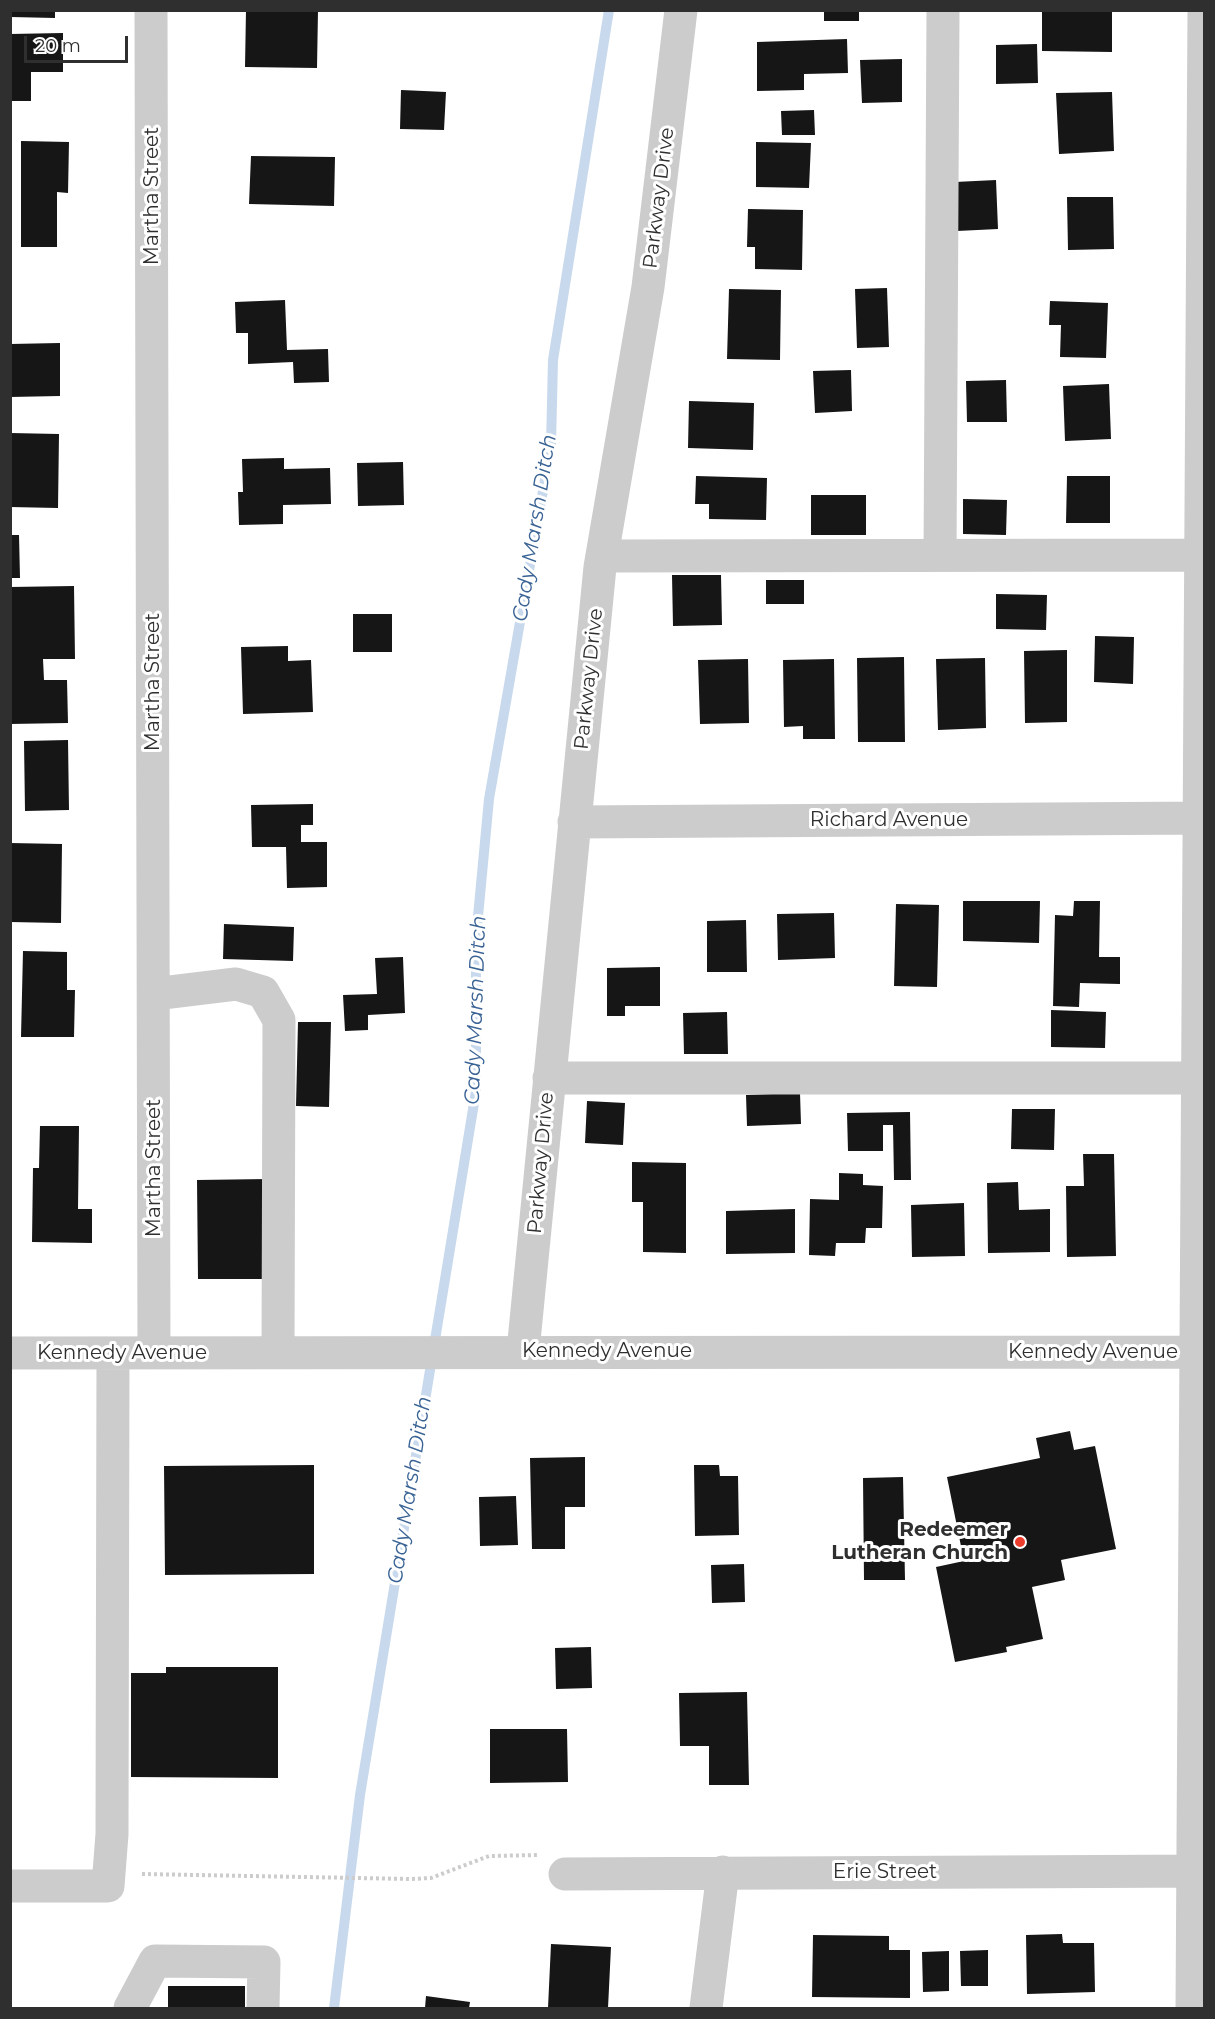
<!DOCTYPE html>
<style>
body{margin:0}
#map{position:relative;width:1215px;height:2019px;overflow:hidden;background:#fff;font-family:Montserrat,sans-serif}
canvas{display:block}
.frame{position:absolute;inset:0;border:12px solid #2f2f2f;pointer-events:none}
.scale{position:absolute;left:24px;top:36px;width:104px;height:27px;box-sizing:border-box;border:3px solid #2f2f2f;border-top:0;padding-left:8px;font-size:18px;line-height:21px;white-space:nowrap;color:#2f2f2f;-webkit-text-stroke:4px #fff;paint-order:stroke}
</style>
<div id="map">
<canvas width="1215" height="2019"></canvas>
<div class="frame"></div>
<div class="scale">20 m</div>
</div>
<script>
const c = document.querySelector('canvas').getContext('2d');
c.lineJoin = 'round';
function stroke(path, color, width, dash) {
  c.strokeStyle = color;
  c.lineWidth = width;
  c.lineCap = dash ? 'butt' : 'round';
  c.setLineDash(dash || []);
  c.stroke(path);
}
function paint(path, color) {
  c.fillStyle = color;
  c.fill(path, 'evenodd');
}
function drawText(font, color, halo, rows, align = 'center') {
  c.font = font + ' Montserrat,sans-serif';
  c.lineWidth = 6;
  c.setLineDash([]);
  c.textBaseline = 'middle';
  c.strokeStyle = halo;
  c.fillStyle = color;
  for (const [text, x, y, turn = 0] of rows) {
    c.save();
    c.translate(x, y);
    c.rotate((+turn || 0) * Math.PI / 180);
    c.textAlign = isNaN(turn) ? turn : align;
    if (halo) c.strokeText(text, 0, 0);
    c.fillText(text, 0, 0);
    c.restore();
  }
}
const stream = new Path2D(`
 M334 2008 360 1795 476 1091V938L489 799 551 445 553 360 609 10`);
const building = new Path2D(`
 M11 10H55V18L11 17Z
 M246 10H318L317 68 245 67Z
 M824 10H859V21H824Z
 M1042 10H1112V52L1042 51Z
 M63 33V72H31V101H10V34Z
 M847 39 848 73 804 74V90L757 91V42Z
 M1037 44 1038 83 996 84V45Z
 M902 59V102L862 103 860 60Z
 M401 90 446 92 444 130 400 129Z
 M1112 92 1114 151 1059 154 1056 93Z
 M814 110 815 135H782L781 111Z
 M21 141 69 142 68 193 57 192V247H21Z
 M756 142 811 143 809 188 756 187Z
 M251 156 335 157 334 206 249 204Z
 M996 180 998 229 957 231 955 182Z
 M1067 197H1113L1114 249 1068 250Z
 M748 209 803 210 802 270 755 269V247H747Z
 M887 288 889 347 857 348 855 289Z
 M729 289 781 290 780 360 727 359Z
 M285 300 287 350 328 349 329 382 294 383 293 362 248 364V333H236L235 302Z
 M1050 301 1108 303 1106 358 1060 357 1061 325H1049Z
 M60 343V396L10 397V344Z
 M851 370 852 411 815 413 813 371Z
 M1006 380 1007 422H967L966 381Z
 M1109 384 1111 439 1065 441 1063 386Z
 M689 401 754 403 753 450 688 448Z
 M10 433 59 434 58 508 10 507Z
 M284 458V469L330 468 331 504 283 505V524L239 525 238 492H243L242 459Z
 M403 462 404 505 358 506 357 463Z
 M696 476 767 478 766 520 709 519V504H695Z
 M1067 476H1110V523H1066Z
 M811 495H866V535H811Z
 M963 499 1007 500 1006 535 963 534Z
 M10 535H19L20 578H10Z
 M672 575H721L722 625 673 626Z
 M766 580H804V604H766Z
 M74 586 75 659H43L44 680H67L68 723 10 724V587Z
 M996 594 1047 595 1046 630 996 629Z
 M353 614H392V652H353Z
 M1095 636 1134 637 1133 684 1094 682Z
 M288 646V661L311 660 313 712 243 714 241 647Z
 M1067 650V722L1025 723 1024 651Z
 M904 657 905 742H858L857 658Z
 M985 658 986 728 938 730 936 659Z
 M748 659 749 723 700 724 698 660Z
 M834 659 835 739H803V726L784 727 783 660Z
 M68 740 69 810 25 811 24 741Z
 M313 804V825H301V842H327V887L287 888 286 847H252L251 805Z
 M10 843 62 844 61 923 10 922Z
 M963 901H1040L1039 943 963 941Z
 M1074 901H1100L1099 957H1120V984L1080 983 1079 1007 1053 1006 1055 915 1073 916Z
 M896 904 939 905 937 987 894 986Z
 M834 913 835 958 778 960 777 914Z
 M746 920 747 972H707V921Z
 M224 924 294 927 293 961 223 959Z
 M23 951 67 952V990H75L74 1037H21Z
 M403 957 405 1013 368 1015V1030L345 1031 343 995 377 994 375 958Z
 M660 967V1006H625V1016H607V968Z
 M1051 1010 1106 1012 1105 1048 1051 1047Z
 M727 1012 728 1054H684L683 1013Z
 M298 1022H331L329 1107 296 1106Z
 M800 1093 801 1124 747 1126 746 1095Z
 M587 1101 625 1103 623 1145 585 1143Z
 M1012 1109H1055L1054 1150 1011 1149Z
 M910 1112 911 1180H894L893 1125H883V1151H848L847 1113Z
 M40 1126H79L78 1209H92V1243L32 1242 33 1168H39Z
 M1083 1154H1114L1116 1256 1067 1257 1066 1186H1084Z
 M632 1162 686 1163V1253L643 1252V1202H632Z
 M839 1173 863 1174V1185L883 1186 882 1228H866L865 1243H836L835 1256 809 1255 810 1199 839 1200Z
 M268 1179 270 1279H198L197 1180Z
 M1018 1182 1019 1210 1050 1209V1252L988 1253 987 1183Z
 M964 1203 965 1256 912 1257 911 1205Z
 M795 1209V1253L726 1254V1211Z
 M1070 1431 1074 1450 1095 1446 1116 1549 1061 1560 1065 1580 1032 1587 1043 1639 1006 1647 1007 1652 955 1662 936 1567 964 1561 947 1477 1040 1458 1036 1438Z
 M585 1457V1507H565V1549H532L530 1458Z
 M314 1465V1574L165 1575 164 1466Z
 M694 1465H719L720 1476H738L739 1535 695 1536Z
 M903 1477 905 1580H864L863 1478Z
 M516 1496 518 1545 480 1546 479 1497Z
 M744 1564 745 1602 712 1603 711 1565Z
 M591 1647 592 1688 556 1689 555 1648Z
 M166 1667H278V1778L131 1777V1673H166Z
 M747 1692 749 1785H709V1746H680L679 1693Z
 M490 1729H567L568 1782 490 1783Z
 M1062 1934 1063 1943H1094L1095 1992 1027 1994 1026 1935Z
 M813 1935 889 1936V1950H910V1998L812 1997Z
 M551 1944 611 1947 608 2008H548Z
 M988 1950V1986H961L960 1951Z
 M949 1951V1991L923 1992 922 1952Z
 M168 1986H245V2008H168Z
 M426 1996 470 2002 469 2008H425Z`);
const path = new Path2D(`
 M142 1874 411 1879 431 1878 489 1856 539 1855`);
const minor = new Path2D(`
 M151 10 154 1353
 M940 555 943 10
 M603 556 1204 555
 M574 822 1204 818
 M154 994 236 984 263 992 279 1020 278 1352
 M549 1078H1204
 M523 1351 600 567 648 287 681 10
 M10 1353 1204 1352
 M565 1874 1204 1871
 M10 1886H108L112 1834 113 1353
 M130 2008 155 1961 264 1962 263 2008
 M706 2008 723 1872
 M1192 2008 1204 10`);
const markers = [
 [1020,1542,6,"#ec3c2c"]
];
const streetNames = [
 ["Martha Street",152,196,-90],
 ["Parkway Drive",659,198,-83],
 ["Parkway Drive",589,679,-84],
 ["Martha Street",153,682,-90],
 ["Richard Avenue",889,820],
 ["Parkway Drive",541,1163,-85],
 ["Martha Street",154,1168,-90],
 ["Kennedy Avenue",607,1351],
 ["Kennedy Avenue",1093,1352],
 ["Kennedy Avenue",122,1353],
 ["Erie Street",885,1872]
];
const poiNames = [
 ["Redeemer",1008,1530],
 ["Lutheran Church",1008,1553]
];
const waterNames = [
 ["Cady Marsh Ditch",535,528,-81],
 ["Cady Marsh Ditch",476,1010,-88],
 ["Cady Marsh Ditch",410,1490,-81]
];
stroke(stream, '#c8d9ed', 10);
paint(building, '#161616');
stroke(path, '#ccc', 4, [3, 3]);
stroke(minor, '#ccc', 33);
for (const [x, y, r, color] of markers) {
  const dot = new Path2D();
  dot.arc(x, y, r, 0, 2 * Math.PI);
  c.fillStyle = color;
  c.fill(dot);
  stroke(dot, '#fff', 2);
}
drawText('20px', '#2f2f2f', '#fff', streetNames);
drawText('bold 20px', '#2f2f2f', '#fff', poiNames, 'right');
drawText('italic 21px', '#3a6395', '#fff', waterNames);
</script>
